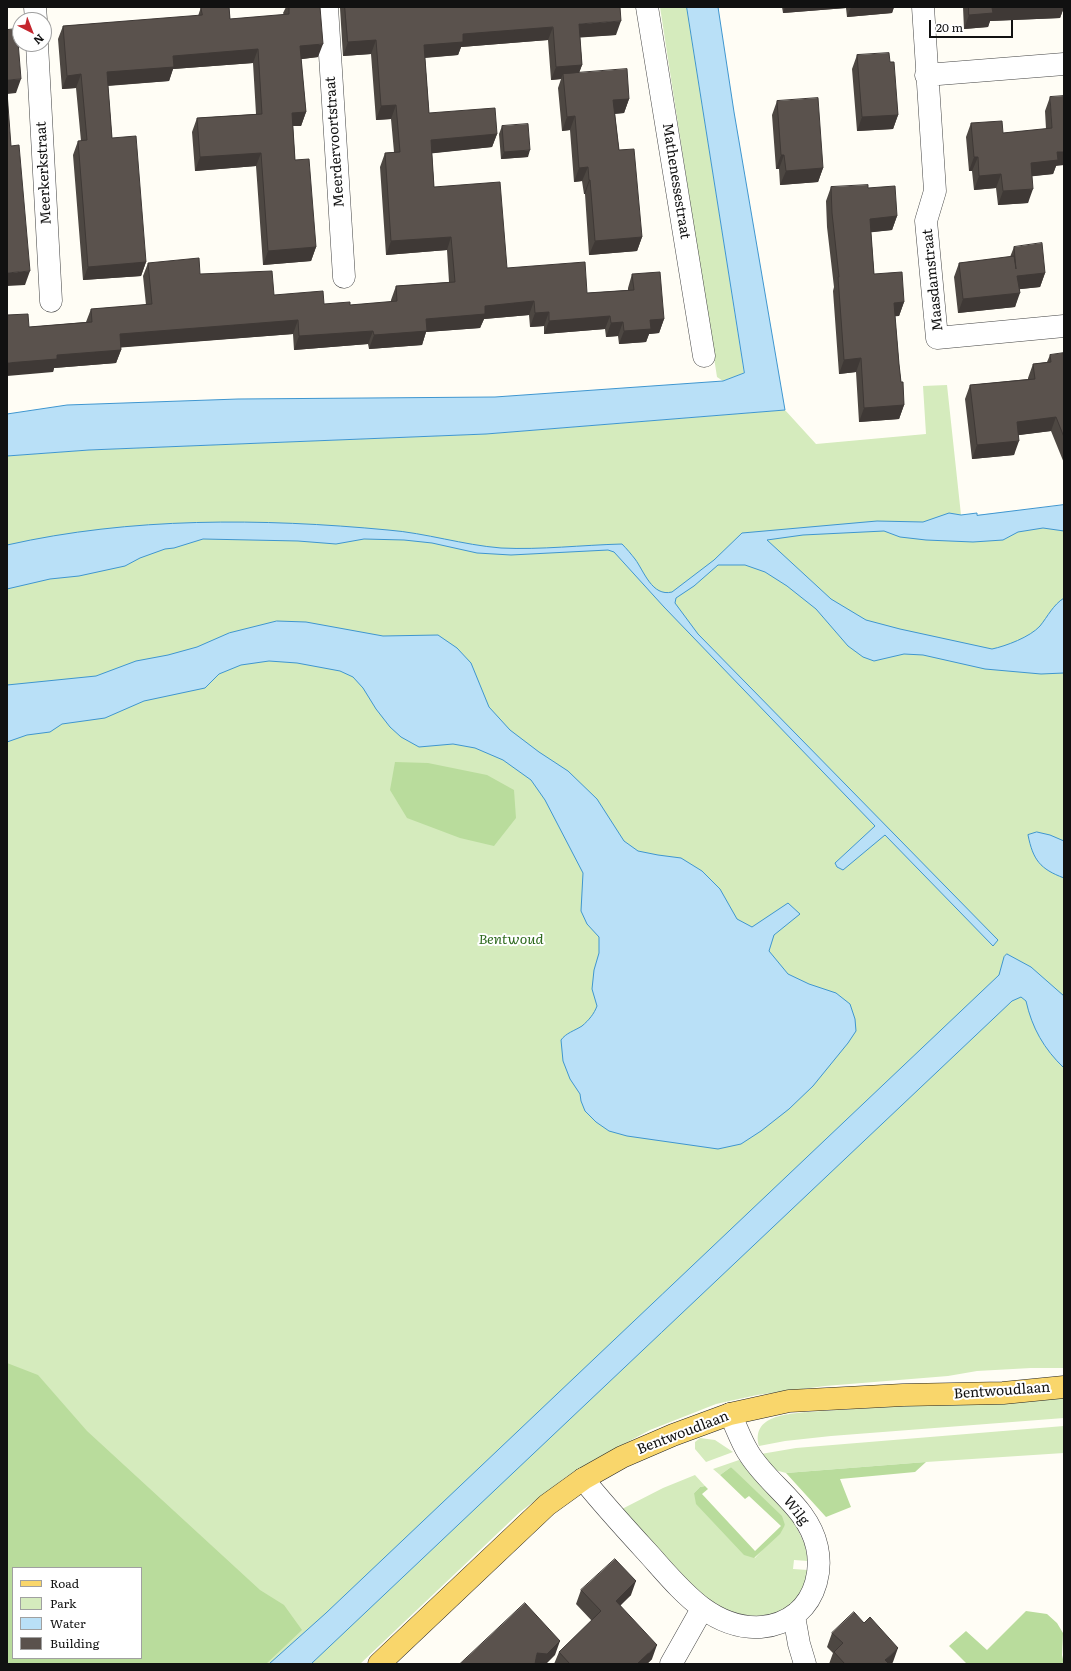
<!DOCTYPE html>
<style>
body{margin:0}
#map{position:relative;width:1071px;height:1671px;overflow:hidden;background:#fffdf5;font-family:Literata,serif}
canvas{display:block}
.frame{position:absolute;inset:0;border:8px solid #111;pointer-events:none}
.legend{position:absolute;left:12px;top:1567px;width:130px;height:92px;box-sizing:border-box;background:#fff;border:1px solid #a0a0a0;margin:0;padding:5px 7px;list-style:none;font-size:12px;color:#111}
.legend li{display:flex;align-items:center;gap:8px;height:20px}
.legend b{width:20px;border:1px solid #a0a0a0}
.north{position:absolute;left:12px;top:12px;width:40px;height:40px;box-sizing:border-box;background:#fff;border:1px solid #a0a0a0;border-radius:50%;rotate:138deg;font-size:11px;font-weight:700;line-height:16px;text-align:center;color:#111}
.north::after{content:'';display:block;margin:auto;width:14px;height:18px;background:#c4262e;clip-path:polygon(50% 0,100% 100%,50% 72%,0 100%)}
.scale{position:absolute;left:929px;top:20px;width:84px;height:18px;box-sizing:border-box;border:2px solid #111;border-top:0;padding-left:5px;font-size:12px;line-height:14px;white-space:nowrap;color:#111;-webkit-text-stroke:3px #fff;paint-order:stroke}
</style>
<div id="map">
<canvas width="1071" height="1671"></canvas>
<div class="frame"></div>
<ul class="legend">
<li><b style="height:5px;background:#f9d66b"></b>Road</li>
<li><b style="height:11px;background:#d5ebbd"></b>Park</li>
<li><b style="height:11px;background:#b9e0f7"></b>Water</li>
<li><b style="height:11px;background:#5a524d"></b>Building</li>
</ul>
<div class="north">N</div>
<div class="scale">20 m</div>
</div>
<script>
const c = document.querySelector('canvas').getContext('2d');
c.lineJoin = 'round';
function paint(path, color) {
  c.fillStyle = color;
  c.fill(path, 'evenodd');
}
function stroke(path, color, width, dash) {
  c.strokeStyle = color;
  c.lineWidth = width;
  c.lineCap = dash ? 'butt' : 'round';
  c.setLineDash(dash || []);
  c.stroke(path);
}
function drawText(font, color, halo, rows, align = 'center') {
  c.font = font + ' Literata,serif';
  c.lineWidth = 4;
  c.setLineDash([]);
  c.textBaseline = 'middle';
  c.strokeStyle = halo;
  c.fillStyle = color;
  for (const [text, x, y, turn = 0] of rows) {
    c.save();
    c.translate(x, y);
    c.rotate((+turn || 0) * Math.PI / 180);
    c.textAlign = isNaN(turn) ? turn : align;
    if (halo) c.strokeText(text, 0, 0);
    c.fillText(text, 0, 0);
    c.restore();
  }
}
const green = new Path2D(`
 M660 7H687L744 373 723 381 717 377Z
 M947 385 961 515 953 514 954 533 1064 524V1368H1031L977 1371 948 1376 825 1386 757 1395 716 1404 650 1430 592 1461 566 1477 520 1512 360 1664H7V456L89 450 486 434 785 410 816 444 926 434 923 386ZM13 1568H141V1658H13Z
 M1064 1395V1418L831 1436 785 1441 759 1446C751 1415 788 1414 808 1412Z
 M1064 1426V1453L926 1462 786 1473 775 1470 761 1454 796 1448Z
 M700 1438 715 1440 733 1452 706 1462 695 1449V1442Z
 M739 1460 793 1520 805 1545 808 1561 794 1560 793 1569 808 1570C807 1576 807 1583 804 1588 799 1601 785 1611 772 1614 725 1624 696 1590 668 1559 652 1542 637 1526 622 1509L663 1488 695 1475 705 1486 700 1487 694 1493 755 1558 785 1525 731 1467 720 1475 713 1469Z`);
const forest = new Path2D(`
 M395 762 428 763 487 775 514 790 516 818 494 846 460 838 407 818 390 790Z
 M7 1363 38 1375 87 1431 260 1590 284 1605 302 1630 266 1664H7ZM13 1568H141V1658H13Z
 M926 1462 915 1472 840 1479 851 1507 826 1517 786 1473Z
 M731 1467 782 1516 785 1525 780 1534 754 1558 744 1555 696 1504 694 1493 700 1487 705 1486 708 1489 702 1494 755 1551 781 1526 749 1496 745 1499 720 1475Z
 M1026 1611 1047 1614 1057 1623 1063 1633 1062 1655 1064 1664H967L949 1646 966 1631 987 1650Z`);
const water = new Path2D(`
 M687 7H718L734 112 785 410 486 434 89 450 7 456V414L67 405 238 399 495 397 723 381 744 373Z
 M1064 505V531L1043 528 1018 532 1003 540 973 542 926 540 900 537 884 531 803 535 767 540 831 599 866 620 900 629 992 649C1006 646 1030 637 1040 626 1048 616 1053 605 1064 598V673L1041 674 985 669 923 655 904 654 874 661 863 657 848 646 816 609 787 586 765 572 745 565H718L694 586 676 598 675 603 698 634 998 940 993 946 885 835 843 870 837 867 835 863 875 826 664 607 614 552 608 550 511 555 477 553 432 543 404 540 364 539 336 544 298 541 203 539 174 548 165 549 140 558 125 566 79 576 50 579 7 589V545C131 517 261 518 388 530 426 533 463 545 501 548 541 550 582 545 622 544 627 549 631 554 635 559 644 571 652 597 672 592L714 560 742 533 877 521 923 522 949 513 961 515 977 513V515Z
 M277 621 306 622 383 636 438 635 457 648 471 663 489 707 510 730 539 752 568 771 597 799 624 841 638 851 658 855 681 858 702 871 720 889 737 919 752 927 788 903 800 914 774 935 769 951 788 974 809 984 836 993 850 1004 855 1019 856 1031 848 1043 813 1086 789 1109 761 1131 741 1144 718 1149 627 1136 609 1131 596 1122 585 1111 581 1101 580 1094 570 1079 563 1061 561 1040C566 1033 574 1031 582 1026 589 1020 594 1014 597 1006L592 989 594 970 599 953V937L587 924 581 911 583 873 545 800 531 780 503 760 475 748 453 744 419 747 401 737 390 727 376 709 363 688 353 677 340 671 297 663 269 661 241 665 219 674 205 688 144 701 105 718 62 724 50 732 27 735 7 742V685L96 676 136 661 168 655 197 647 229 633Z
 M1037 832 1050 835 1064 841V878C1040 869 1033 860 1028 835Z
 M1007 954 1031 967 1064 996V1068C1044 1049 1032 1028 1026 1001L1021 997 1012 1001 311 1664H269L326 1613 999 975 1004 957Z`);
const minor = new Path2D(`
 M35 7 36 20
 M327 7 344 277
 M647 7 704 356
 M923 7 935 191 926 221 937 338 1064 326
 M37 44 51 301
 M926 75 1064 64
 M583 1479C603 1504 625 1528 647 1552 678 1586 710 1630 761 1627 774 1626 787 1621 797 1613 816 1597 822 1570 817 1547 808 1506 768 1486 748 1452 741 1441 736 1426 730 1414
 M794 1616 799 1644 805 1664
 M671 1664 702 1609`);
const major = new Path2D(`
 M379 1664 547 1505 583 1479 622 1457 673 1435 730 1414 789 1401 903 1395 1003 1393 1064 1387`);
const wall = new Path2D(`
 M201 7H229L230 19 284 15 283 13 286 7H320L318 57 301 59 306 112 301 126H293L295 160 316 247 311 261 263 265 256 166 195 171 192 132 197 118 256 114 253 63 173 69 169 81 108 86 112 138 146 262 141 276 83 280 73 155 78 141H81L76 88 62 89 58 39 63 26 198 16Z
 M340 7H386L616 35 580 37 582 65 579 73 629 99 624 113 615 114 619 150 642 237 637 251 589 255 585 194H584L582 181 574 182 570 130 562 131 558 88 561 79 551 80 548 40 461 47 458 55 425 58 429 113 497 134 492 147 432 153 434 187 507 268 587 293 628 290V288L632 274 664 319 659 333 649 334 646 342 619 344 618 336 606 337 605 329 544 334V326L530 327 529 315 484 319 480 328 426 332 422 345 369 349 368 344 294 350 293 334 121 347V350L116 363 54 368 53 372 29 327 86 322 91 309 146 305 143 276 148 263 200 274 274 295 324 304 350 305 391 302V300L396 286 449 282 447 250 386 255 380 167 385 153 394 152 391 119 376 120 371 54 343 56 340 8Z
 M782 7H894L892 13 847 17 846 8 783 13Z
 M963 7H1064V10H1063L1060 18 990 21 988 27 964 29Z
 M857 55 890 62 898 115 893 129 857 131 852 69Z
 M1050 97 1056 166 1053 174 1032 176 1028 203 998 205 996 188 974 190 972 171H969L966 137 971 123 1003 133 1046 129 1045 111Z
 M777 101 823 168 818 182 780 185 779 169H776L772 115Z
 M502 126 528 157 501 159 499 134Z
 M831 187 868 188 897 216 892 230 871 232 874 274 904 302 899 316H895L899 364 901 382 904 405 899 419 859 422 856 372 839 374 833 291 834 287 827 227 826 201Z
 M1014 247 1045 273 1040 287 1020 289 1015 307 958 313 954 277 959 263 1010 257Z
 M1064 353V463L1051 431 1018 435 1014 455 972 459 965 399 970 385 1028 379V378L1033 364 1047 362 1050 355Z
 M581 1590 631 1595 620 1605 652 1659 647 1664H554L559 1652 592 1621 576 1604Z
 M832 1633 893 1662 891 1664H829L833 1653 827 1647Z`);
const shadedWall = new Path2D(`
 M785 7H847L846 8 783 13Z
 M851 7H894L892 13 847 17Z
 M1003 7H1064V10H1063L1060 18 990 21 988 27 964 29 969 15 992 8Z
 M621 21 616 35 574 38 579 24Z
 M553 27 548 40 461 47 458 55 419 58 424 45 463 34Z
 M376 40 371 54 343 56 348 42Z
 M323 44 318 57 295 60 300 46Z
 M258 49 253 63 173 69 169 81 102 86 107 72 173 56Z
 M582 65 577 78 563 74 561 79 551 80 556 67Z
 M81 74 76 88 62 89 67 76Z
 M21 79 16 93 7 94V80Z
 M629 99 624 113 608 114 613 100Z
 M396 105 391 119 376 120 381 106Z
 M306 112 301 126H287L292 113Z
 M898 115 893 129 857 131 862 117Z
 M575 116 570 130 562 131 567 117Z
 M497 134 492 147 426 154 431 140Z
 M530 150 528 157 501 159 504 152Z
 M1057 152H1064V165L1056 166 1053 174 1026 177 1031 163Z
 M261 153 256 166 195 171 200 157Z
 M781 155H784L779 169H776Z
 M974 157H978L972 171H969Z
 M588 167 582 181 574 182 579 168Z
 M823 168 818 182 780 185 786 171Z
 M1001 174 996 188 974 190 979 176Z
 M589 180H590L585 194H584Z
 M1033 189 1028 203 998 205 1003 191Z
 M897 216 892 230 865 233 870 219Z
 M451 237 447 250 386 255 391 241Z
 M642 237 637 251 589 255 595 241Z
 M316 247 311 261 263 265 268 251Z
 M146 262 141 276 83 280 88 267Z
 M30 271 25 285 7 286V273Z
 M1045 273 1040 287 1012 290 1017 276Z
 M1020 293 1015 307 958 313 963 299Z
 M534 301 529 315 484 319 480 328 426 332 422 345 369 349 374 335 426 319 485 306Z
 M904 302 899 316 888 317 894 303Z
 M549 312 544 326 530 327 535 313Z
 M610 316 605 329 544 334 549 321Z
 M664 319 659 333 649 334 646 342 619 344 624 331 650 320Z
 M298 320 293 334 115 348 120 334Z
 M623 322 618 336 606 337 611 323Z
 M373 331 368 344 294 350 299 336Z
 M121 350 116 363 54 368 53 372 7 376V363L57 355Z
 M861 358 856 372 839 374 844 360Z
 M904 405 899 419 859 422 864 408Z
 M1056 417 1051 431 1012 436 1017 422Z
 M1019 441 1014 455 972 459 977 445Z
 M636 1581 631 1595 611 1615 616 1601Z
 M560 1641 555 1655 546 1664H533L537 1653Z
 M657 1645 652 1659 647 1664H637Z
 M898 1648 893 1662 891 1664H884L885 1660Z`);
const building = new Path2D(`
 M201 7H229L230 19 289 14V7H320L323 44 300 46 306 112 292 113 295 160 309 159 316 247 268 251 261 153 200 157 197 118 262 114 258 49 173 56 174 67 107 72 112 138 136 136 146 262 88 267 78 141 87 140 81 74 67 76 63 26 202 15Z
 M345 7H620L621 21 579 24 582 65 556 67 553 27 463 34V42L424 45 429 113 495 108 497 134 431 140 434 187 500 182 507 268 585 262 587 293 634 290 632 274 660 272 664 319 650 320 651 329 624 331 623 322 611 323 610 316 549 321V312L535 313 534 301 485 306V314L426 319 427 331 374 335 373 331 299 336 298 320 120 334 121 350 57 355V359L7 363V315L28 314 29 327 92 322 91 309 152 304 148 263 199 258 200 274 272 271 274 295 323 291 324 304 350 302V305L397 301 396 286 455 282 451 237 391 241 385 153 400 152 396 105 381 106 376 40 348 42Z
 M969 7H1003L992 8 993 13 969 15Z
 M17 29 21 79 7 80V30Z
 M889 53 890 62H894L898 115 862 117 857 55Z
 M627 69 629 99 613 100 619 150 634 149 642 237 595 241 590 180H589L588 167 579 168 575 116 567 117 563 74Z
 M7 92 11 146 19 145 30 271 7 273Z
 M1064 96V152H1057L1058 160 1031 163 1033 189 1003 191 1001 174 979 176 978 157H974L971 123 1002 121 1003 133 1052 128 1050 97Z
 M818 98 823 168 786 171 784 155H781L777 101Z
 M528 124 530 150 504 152 502 126Z
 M868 185V188L895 186 897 216 870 219 874 274 902 272 904 302 894 303 899 364 901 382H903L904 405 864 408 861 358 844 360 838 277H839L832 213 831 187Z
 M1042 243 1045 273 1017 276 1020 293 963 299 959 263 1014 256 1016 269 1014 247Z
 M1064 353V437L1056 417 1017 422 1019 441 977 445 970 385 1035 379 1033 364 1051 362 1050 355Z
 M615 1559 636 1581 616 1601 657 1645 637 1664H570L559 1652 601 1611 581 1590Z
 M525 1603 560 1641 547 1654 537 1653 535 1664H460Z
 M854 1612 864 1623 870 1617 898 1648 885 1660 889 1664H845L834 1652 843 1643 832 1633Z`);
const streetNames = [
 ["Meerdervoortstraat",335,142,-94],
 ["Meerkerkstraat",44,173,-93],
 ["Mathenessestraat",676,181,81],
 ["Maasdamstraat",933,280,-96],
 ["Bentwoudlaan",1002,1391,-4],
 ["Bentwoudlaan",683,1433,-21],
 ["Wilg",796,1511,52]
];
const parkNames = [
 ["Bentwoud",511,940]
];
paint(green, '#d5ebbd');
paint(forest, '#b9dc9c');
paint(water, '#b9e0f7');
stroke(water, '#3f96cf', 1);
stroke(minor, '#444', 23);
stroke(major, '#222', 23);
stroke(minor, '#fff', 22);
stroke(major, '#f9d66b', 22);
paint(wall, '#4d4742');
paint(shadedWall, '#3f3936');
paint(building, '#5a524d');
stroke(building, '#3f3936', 1);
drawText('14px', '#111', '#fff', streetNames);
drawText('italic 14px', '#2f6b1f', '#fff', parkNames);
</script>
